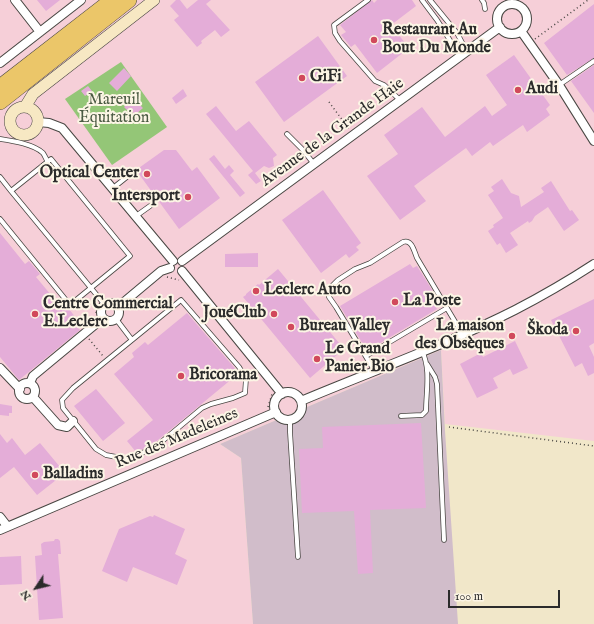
<!DOCTYPE html>
<meta charset="utf-8">
<style>
body{margin:0}
#map{position:relative;width:594px;height:624px;overflow:hidden;background:#f1e7c9;font-family:"IM FELL English",serif}
canvas{display:block}
.north{position:absolute;left:16px;top:568px;width:40px;height:40px;-webkit-text-stroke:3px #fcf5e5;paint-order:stroke;rotate:235deg;font-size:11px;font-weight:700;line-height:16px;text-align:center;color:#2b2b2b}
.north::after{content:'';display:block;margin:auto;width:14px;height:18px;background:#2b2b2b;clip-path:polygon(50% 0,100% 100%,50% 72%,0 100%)}
.scale{position:absolute;left:448px;top:590px;width:112px;height:18px;box-sizing:border-box;border:2px solid #2b2b2b;border-top:0;padding-left:5px;font-size:12px;line-height:14px;white-space:nowrap;color:#2b2b2b;-webkit-text-stroke:3px #fcf5e5;paint-order:stroke}
</style>
<div id="map">
<canvas width="594" height="624"></canvas>
<div class="north">N</div>
<div class="scale">100 m</div>
</div>
<script>
const c = document.querySelector('canvas').getContext('2d');
c.lineJoin = 'round';
function paint(path, color) {
  c.fillStyle = color;
  c.fill(path, 'evenodd');
}
function stroke(path, color, width, dash) {
  c.strokeStyle = color;
  c.lineWidth = width;
  c.lineCap = dash ? 'butt' : 'round';
  c.setLineDash(dash || []);
  c.stroke(path);
}
function drawText(font, color, halo, rows, align = 'center') {
  c.font = font + ' "IM FELL English",serif';
  c.lineWidth = 4;
  c.setLineDash([]);
  c.textBaseline = 'middle';
  c.strokeStyle = halo;
  c.fillStyle = color;
  for (const [text, x, y, turn = 0] of rows) {
    c.save();
    c.translate(x, y);
    c.rotate((+turn || 0) * Math.PI / 180);
    c.textAlign = isNaN(turn) ? turn : align;
    if (halo) c.strokeText(text, 0, 0);
    c.fillText(text, 0, 0);
    c.restore();
  }
}
const built = new Path2D(`
 M0 0H594V441L445 424 441 350 220 444 241 458 253 624H0Z`);
const industrial = new Path2D(`
 M441 350 445 431 458 624H253L241 458 220 444Z`);
const green = new Path2D(`
 M121 62 167 127 112 165 65 99Z`);
const building = new Path2D(`
 M37 0H60L46 11Z
 M176 0H180L187 9 198 0H211L206 4 230 30 221 37 215 30 201 41 202 43 197 47 174 20 179 16 170 6Z
 M372 0 374 3 377 0H412L416 6 391 25 409 48 377 73 355 44 351 47 341 35 346 32 340 25Z
 M594 4V58L567 75 544 43Z
 M318 36 347 76 284 122 255 82Z
 M514 55 550 105 546 109 550 115 527 132 523 125 493 146 490 142 472 156 466 148 414 186 426 201 400 220 367 176 398 154 384 135 422 107 445 137 485 106 492 116 507 105 486 75Z
 M594 65V113L571 81Z
 M124 68 131 76 117 91 109 83Z
 M88 86 92 91 85 96 81 91Z
 M183 89 187 96 176 104 172 98Z
 M133 98 143 108 135 115 130 110 129 112 124 107Z
 M216 106 236 131 249 121 277 155 273 158 274 166 269 168 264 166 255 173 261 181 256 184 248 175 253 171 206 114Z
 M164 150H176L192 171 197 167 220 198 179 229 136 170Z
 M214 155 225 169 229 165 234 171 230 175 245 193 240 197 209 159Z
 M502 179 511 193 519 196 521 207 544 192 541 188 551 181 570 211 572 210 579 220 564 231 548 207 535 216 532 221 529 223 528 221 510 233 518 245 506 253 500 243 497 245 488 231 494 227 493 225 503 218 488 195 494 191 491 187Z
 M323 190 361 243 356 247 359 250 349 258 346 254 321 273 282 220Z
 M0 233 25 264 29 261 40 274 36 277 61 307 65 304 76 318 73 321 80 330 19 380 0 357Z
 M258 253V267H225V254Z
 M410 264 413 268 417 266 434 293 429 295 437 309 367 351 340 306Z
 M278 269 344 349 310 378 243 297 246 295V294L258 284 259 285Z
 M594 299V343L589 346 594 357V373L588 376 582 363 575 367 551 320Z
 M187 313 239 373 152 445 136 452 127 441 153 420 114 374 134 357 132 353 145 342 148 345Z
 M515 341 528 368 513 375 510 369 493 378 498 388 477 398 460 364 481 353 483 357Z
 M96 389 125 423 103 441 74 406Z
 M0 404 12 406V413H9V416L0 415Z
 M421 423 426 508 370 510 373 573 358 574 354 511 302 513 299 449 323 448 322 427Z
 M0 434 7 443 12 438 25 455 40 443 65 473 37 495 14 467 0 478Z
 M154 515 185 529 175 554 187 560 177 585 133 567 127 582 102 571 119 529 150 516 153 517Z
 M55 539H58L60 541 61 554H58L63 618 39 620 35 556 42 555 41 544 44 542 54 541Z
 M21 556 22 584 0 585V557Z`);
const path = new Path2D(`
 M535 39 588 0
 M329 102 349 129
 M167 277 179 280
 M96 313 98 305
 M89 339 103 356
 M268 407 272 394
 M449 427 594 446`);
const lane = new Path2D(`
 M368 0 334 25 335 33 340 41 375 81 384 85 400 100
 M422 0 437 20 460 56
 M430 0 457 33 467 52
 M482 0 484 3 485 9
 M559 85 594 61
 M287 134 303 150 314 164
 M0 139C13 141 33 144 43 153 45 156 46 159 48 162
 M0 177 11 191 51 159 130 256 70 305 0 219
 M113 188 128 176
 M11 191 105 305
 M136 216 150 206
 M181 300 239 367 246 379 245 393 233 398 211 404 202 408 154 448 127 459 106 455 96 449 63 408 62 400 73 388Z
 M116 319 132 340
 M366 356 447 308
 M427 364 435 377 437 384 444 540
 M374 370 336 307 329 297 328 290 338 280 355 269 370 263 403 242C412 239 414 251 417 258L457 325 461 334
 M401 416 422 415 426 411C426 392 431 369 422 351
 M290 420V432L298 557`);
const street = new Path2D(`
 M15 0 40 32
 M497 19a15 15 0 1 1 30 0a15 15 0 1 1-30 0Z
 M521 31 559 85 594 141
 M0 63 81 0
 M38 122 49 123 62 128 173 261
 M182 261 500 27
 M182 271 282 394
 M101 312a9 9 0 1 1 18 0a9 9 0 1 1-18 0Z
 M118 307 161 271 170 268
 M0 368 20 389
 M19 391a8 8 0 1 1 16 0a8 8 0 1 1-16 0Z
 M30 383 33 376 103 318
 M274 406a14 14 0 1 1 28 0a14 14 0 1 1-28 0Z
 M33 397 58 425 67 427 73 421
 M301 401C372 371 446 345 515 310 542 296 568 281 594 264
 M0 517 7 526
 M0 530 276 412`);
const secondary = new Path2D(`
 M10 121a14 14 0 1 1 28 0a14 14 0 1 1-28 0Z
 M25 107 33 94 154 0`);
const highway = new Path2D(`
 M0 87 112 0
 M0 102 129 0`);
const markers = [
 [374,40,4,"#d1495b"],
 [302,78,4,"#d1495b"],
 [518,90,4,"#d1495b"],
 [147,174,4,"#d1495b"],
 [188,197,4,"#d1495b"],
 [256,291,4,"#d1495b"],
 [395,302,4,"#d1495b"],
 [35,314,4,"#d1495b"],
 [274,314,4,"#d1495b"],
 [291,327,4,"#d1495b"],
 [576,331,4,"#d1495b"],
 [512,336,4,"#d1495b"],
 [317,359,4,"#d1495b"],
 [181,376,4,"#d1495b"],
 [35,475,4,"#d1495b"]
];
const poiNames = [
 ["Restaurant Au",382,31],
 ["Bout Du Monde",382,49],
 ["GiFi",310,78],
 ["Audi",526,90],
 ["Optical Center",139,174,"right"],
 ["Intersport",180,197,"right"],
 ["Leclerc Auto",264,291],
 ["La Poste",403,302],
 ["Centre Commercial",43,305],
 ["E.Leclerc",43,323],
 ["JouéClub",266,314,"right"],
 ["Bureau Valley",299,327],
 ["La maison",504,327,"right"],
 ["des Obsèques",504,345,"right"],
 ["Škoda",568,331,"right"],
 ["Le Grand",325,350],
 ["Panier Bio",325,368],
 ["Bricorama",189,376],
 ["Balladins",43,475]
];
const parkNames = [
 ["Mareuil",114,101],
 ["Équitation",114,119]
];
const streetNames = [
 ["Avenue de la Grande Haie",333,133,-36],
 ["Rue des Madeleines",177,439,-23]
];
paint(built, '#f6cfd8');
paint(industrial, '#d1bdca');
paint(green, '#94c677');
paint(building, '#e4add8');
stroke(lane, '#494743', 5.5);
stroke(street, '#494743', 10);
stroke(secondary, '#494743', 12);
stroke(highway, '#494743', 16);
stroke(path, '#494743', 1.5, [1, 3]);
stroke(lane, '#fff', 4);
stroke(street, '#fff', 8);
stroke(secondary, '#f7e8c3', 11);
stroke(highway, '#ebc669', 15);
for (const [x, y, r, color] of markers) {
  const dot = new Path2D();
  dot.arc(x, y, r, 0, 2 * Math.PI);
  c.fillStyle = color;
  c.fill(dot);
  stroke(dot, '#fcf5e5', 1.5);
}
drawText('bold 16px', '#2b2b2b', '#fcf5e5', poiNames, 'left');
drawText('16px', '#4a5a42', '#fcf5e5', parkNames);
drawText('16px', '#2b2b2b', '#fcf5e5', streetNames);
</script>
